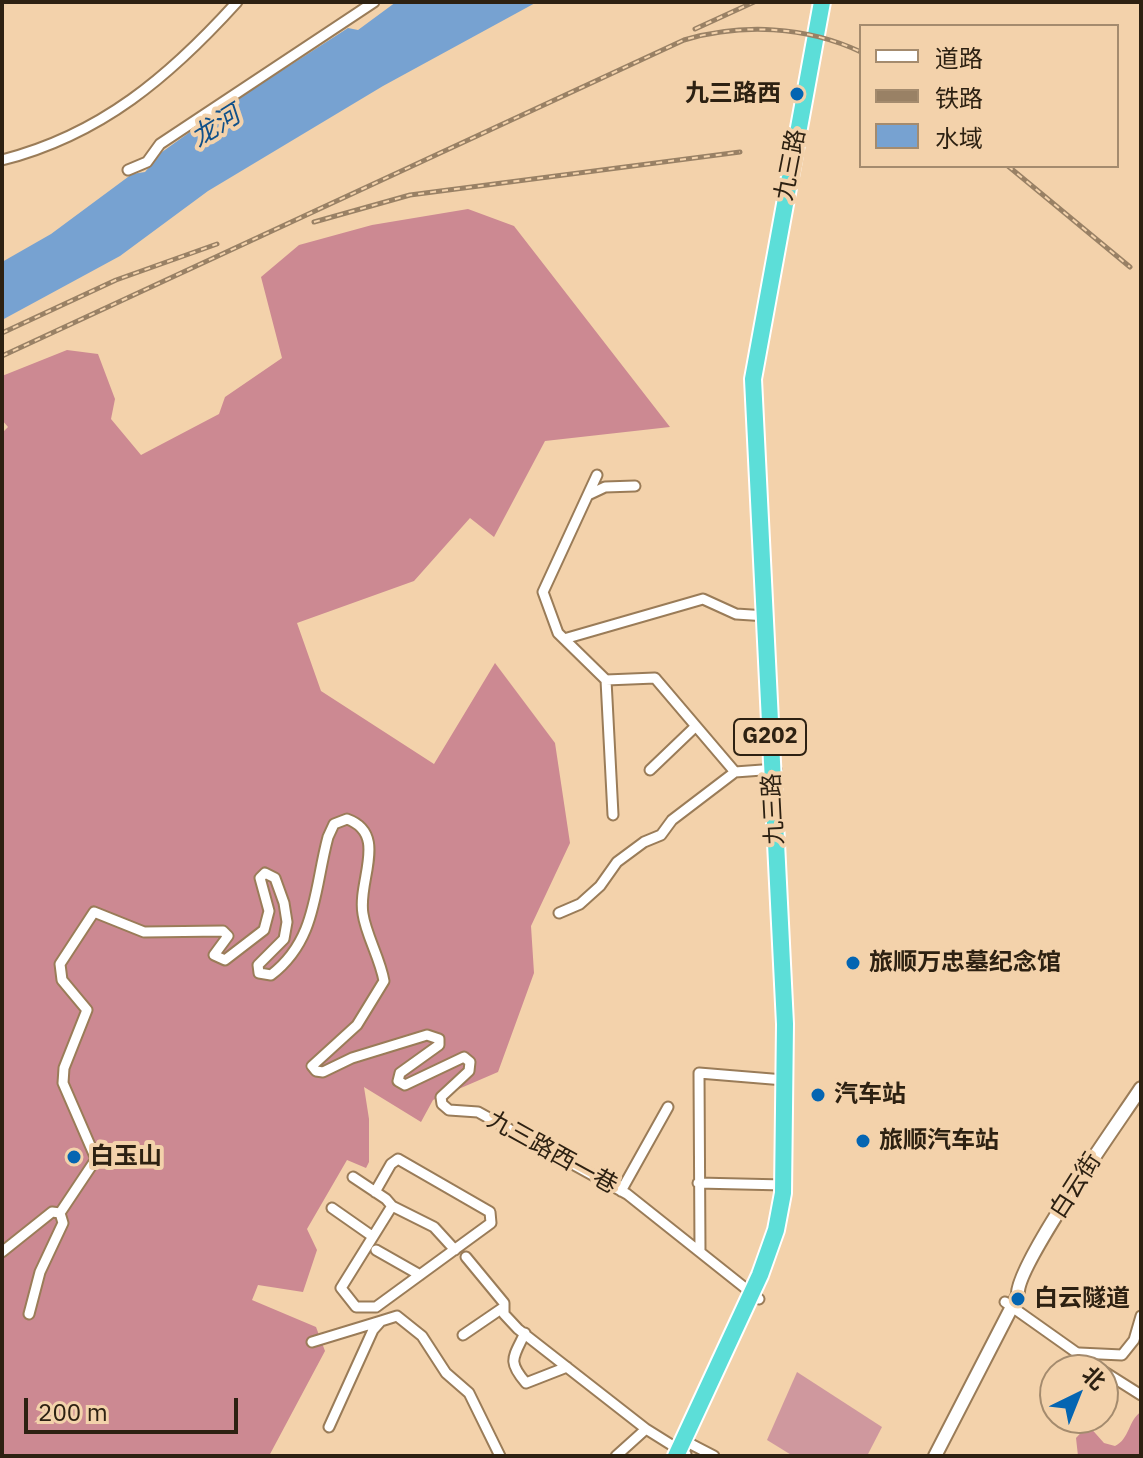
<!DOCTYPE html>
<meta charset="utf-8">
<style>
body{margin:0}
#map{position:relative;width:1143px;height:1458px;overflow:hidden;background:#f3d2ab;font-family:"IBM Plex Sans","Noto Sans SC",sans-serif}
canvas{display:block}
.frame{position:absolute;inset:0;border:4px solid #2d2112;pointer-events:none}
.legend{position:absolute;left:859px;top:24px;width:260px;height:144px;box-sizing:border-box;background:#f3d2ab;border:2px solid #a48b6e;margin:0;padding:10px 14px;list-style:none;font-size:24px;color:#2d2112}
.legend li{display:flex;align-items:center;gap:16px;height:40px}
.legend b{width:40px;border:2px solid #a48b6e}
.north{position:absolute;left:1039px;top:1354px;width:80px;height:80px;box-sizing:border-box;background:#f3d2ab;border:2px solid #a48b6e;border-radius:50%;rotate:43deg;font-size:22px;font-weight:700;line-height:32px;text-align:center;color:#2d2112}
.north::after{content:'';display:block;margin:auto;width:28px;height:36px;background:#0465b2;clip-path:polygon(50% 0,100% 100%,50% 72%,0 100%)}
.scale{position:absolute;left:24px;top:1398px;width:214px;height:36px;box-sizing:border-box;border:4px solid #2d2112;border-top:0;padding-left:10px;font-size:24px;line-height:28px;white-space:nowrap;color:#2d2112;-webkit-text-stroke:6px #f3d2ab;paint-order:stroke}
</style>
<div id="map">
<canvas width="1143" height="1458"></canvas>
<div class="frame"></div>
<ul class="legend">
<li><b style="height:10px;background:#fff"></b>道路</li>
<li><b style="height:10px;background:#998165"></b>铁路</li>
<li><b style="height:22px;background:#77a2d1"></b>水域</li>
</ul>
<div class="north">北</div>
<div class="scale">200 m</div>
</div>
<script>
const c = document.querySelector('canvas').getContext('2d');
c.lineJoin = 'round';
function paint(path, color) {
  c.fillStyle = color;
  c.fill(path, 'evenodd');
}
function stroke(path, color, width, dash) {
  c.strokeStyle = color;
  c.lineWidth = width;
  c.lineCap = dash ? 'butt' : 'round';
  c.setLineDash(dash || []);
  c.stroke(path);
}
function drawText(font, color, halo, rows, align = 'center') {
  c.font = font + ' "IBM Plex Sans","Noto Sans SC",sans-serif';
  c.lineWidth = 8;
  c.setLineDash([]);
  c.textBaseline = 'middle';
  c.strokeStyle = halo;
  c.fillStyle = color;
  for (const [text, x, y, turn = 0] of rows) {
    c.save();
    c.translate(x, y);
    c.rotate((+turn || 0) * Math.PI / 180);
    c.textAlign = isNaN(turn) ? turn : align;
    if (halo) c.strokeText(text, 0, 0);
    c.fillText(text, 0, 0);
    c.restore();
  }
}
const green = new Path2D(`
 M797 1372 882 1427 867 1456H793L767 1440Z`);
const forest = new Path2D(`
 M468 209 514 226 670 427 545 441 494 537 470 518 414 581 297 623 321 691 434 764 495 663 555 743 570 843 531 926 534 973 498 1072 433 1100 421 1122 364 1087 369 1119V1162L366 1168 347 1160 307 1229 317 1250 303 1292 258 1285 252 1300 316 1327 325 1351 269 1456H2V433L8 427 2 420V376L67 350 98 354 115 399 111 419 141 455 219 414 225 397 282 358 261 277 299 245 372 225Z
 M1141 1412V1456H1078L1076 1438 1088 1425 1104 1443 1115 1446C1130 1439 1128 1420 1141 1412Z`);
const water = new Path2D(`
 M396 2H537L383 86 208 191 120 256 2 320V262L51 234 132 174 145 172 162 152 222 109 348 28 358 30Z`);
const street = new Path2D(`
 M2 160C101 135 170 76 237 2
 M128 170 147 162 160 144 374 2
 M597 475 543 592 558 633 606 680 655 678 735 772
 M588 495 605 487 635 486
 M564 639 703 599 736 614 767 616
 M606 680 613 815
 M650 770 696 726
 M559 913 580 904 600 886 617 862 644 842 661 835 672 820 735 772 776 769
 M353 1177 386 1199 392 1206 434 1227 455 1250
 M698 1183 784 1185
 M621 1191 668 1107
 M375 1192 391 1164 398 1159 490 1212 491 1223 376 1307H356L341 1288 392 1206
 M332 1208 372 1236
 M60 1213 96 1159 63 1083 64 1068 87 1010 62 980 60 964 94 912 144 932 223 931 228 936 214 955 225 960 264 930 269 911 260 878 265 873 275 878 284 903 287 922 284 939 258 965 259 973 271 975C317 940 314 889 328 837L334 824 347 819C389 834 357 881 363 914 366 935 380 958 384 981L357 1025 312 1066 316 1071 323 1072 352 1058 427 1035 439 1039V1045L400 1073 398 1081 405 1085 464 1057 470 1062 469 1071 441 1097 442 1104 449 1110 478 1112 627 1194 759 1299
 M376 1250 420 1275
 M700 1251 699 1073 784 1080
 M2 1252 52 1212 60 1213
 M466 1257 504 1303V1314L518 1329 646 1429
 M1005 1302 1101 1370
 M29 1314 40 1272 63 1223 60 1213
 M525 1333C513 1358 507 1361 526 1383L567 1367
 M463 1335 504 1307
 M312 1342 381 1321
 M1079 1353 1122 1355 1134 1340 1141 1316
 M1103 1371 1141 1395
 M329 1427 373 1330 381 1321 397 1316 422 1336 446 1373 469 1393 500 1456
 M683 1440 714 1456
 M616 1456 646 1429 686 1454`);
const secondary = new Path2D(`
 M935 1456 1018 1295C1014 1268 1120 1120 1141 1088`);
const highway = new Path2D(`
 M676 1456 760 1275 776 1230 783 1193 785 1024 753 379 822 2`);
const rail = new Path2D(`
 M695 29 754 2
 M1008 166 1130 267
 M314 222 410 195 740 152
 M2 333 116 280 217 244
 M2 356 684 40C742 23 806 26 861 52`);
const markers = [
 [797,94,8,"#0465b2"],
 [853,963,8,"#0465b2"],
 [818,1095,8,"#0465b2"],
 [863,1141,8,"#0465b2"],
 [74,1157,8,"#0465b2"],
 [1018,1299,8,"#0465b2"]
];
const shields = [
 [770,737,72]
];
const shieldNames = [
 ["G202",770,737]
];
const poiNames = [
 ["九三路西",781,94,"right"],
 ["旅顺万忠墓纪念馆",869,963],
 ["汽车站",834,1095],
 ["旅顺汽车站",879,1141],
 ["白玉山",90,1157],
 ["白云隧道",1034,1299]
];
const streetNames = [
 ["九三路",791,165,-79],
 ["九三路",774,809,-93],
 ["九三路西一巷",552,1153,29],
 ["白云街",1076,1186,-57]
];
const waterNames = [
 ["龙河",216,127,-32]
];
paint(green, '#cf989e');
paint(forest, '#cc8992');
paint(water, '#77a2d1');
stroke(street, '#9a7c58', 13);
stroke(secondary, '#9a7c58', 16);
stroke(highway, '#fff', 20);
stroke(street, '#fff', 9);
stroke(secondary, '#fff', 12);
stroke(highway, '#5cded8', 16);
stroke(rail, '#998165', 5);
stroke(rail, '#f3d2ab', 2, [6]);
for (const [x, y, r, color] of markers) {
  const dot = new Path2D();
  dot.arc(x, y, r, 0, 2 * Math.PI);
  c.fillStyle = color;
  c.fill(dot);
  stroke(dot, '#f3d2ab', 3);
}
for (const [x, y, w] of shields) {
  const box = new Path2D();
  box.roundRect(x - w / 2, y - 18, w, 36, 6);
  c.fillStyle = '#f3d2ab';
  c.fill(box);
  stroke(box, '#2d2112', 2);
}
drawText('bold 22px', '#2d2112', null, shieldNames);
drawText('bold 24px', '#2d2112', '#f3d2ab', poiNames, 'left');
drawText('24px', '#2d2112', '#f3d2ab', streetNames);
drawText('italic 26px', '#105089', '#f3d2ab', waterNames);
</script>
